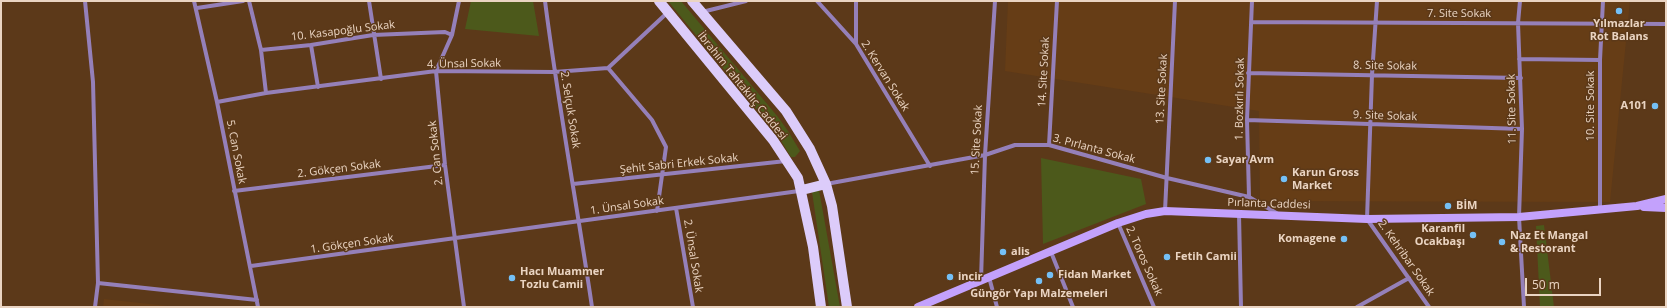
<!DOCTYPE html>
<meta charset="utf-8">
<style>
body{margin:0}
#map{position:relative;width:1667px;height:308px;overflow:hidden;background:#5c3919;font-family:"Open Sans",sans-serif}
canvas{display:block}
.frame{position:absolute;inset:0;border:2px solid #ead4c2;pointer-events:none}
.scale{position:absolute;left:1525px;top:278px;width:76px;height:18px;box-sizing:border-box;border:2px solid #ead4c2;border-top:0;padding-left:5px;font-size:12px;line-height:14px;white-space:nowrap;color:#ead4c2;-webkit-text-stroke:3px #5c3919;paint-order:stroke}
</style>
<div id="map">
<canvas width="1667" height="308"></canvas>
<div class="frame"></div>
<div class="scale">50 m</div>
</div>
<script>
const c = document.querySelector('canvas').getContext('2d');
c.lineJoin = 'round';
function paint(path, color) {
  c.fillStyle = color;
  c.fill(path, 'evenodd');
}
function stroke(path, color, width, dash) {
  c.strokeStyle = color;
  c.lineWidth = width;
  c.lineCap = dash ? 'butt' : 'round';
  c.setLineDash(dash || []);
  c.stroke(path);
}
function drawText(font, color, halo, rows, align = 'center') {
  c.font = font + ' "Open Sans",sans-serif';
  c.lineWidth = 3;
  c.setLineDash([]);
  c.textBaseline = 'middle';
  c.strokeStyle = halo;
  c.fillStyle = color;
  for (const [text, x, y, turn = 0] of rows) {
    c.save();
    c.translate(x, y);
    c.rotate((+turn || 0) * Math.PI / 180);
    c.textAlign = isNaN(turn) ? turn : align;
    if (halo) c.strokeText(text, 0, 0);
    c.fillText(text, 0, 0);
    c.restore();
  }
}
const built = new Path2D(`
 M1008 1H1630L1610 202 1260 201 1259 111 1005 71Z
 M104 299 177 307H103Z`);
const green = new Path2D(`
 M471 1H533L539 36 465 29Z
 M668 1H681L778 117 788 131 800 151 795 157H791L777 134Z
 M1041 158 1141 179 1146 204 1043 244Z
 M819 190 840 307H829L812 192Z
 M1544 225 1554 307H1540L1536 226Z`);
const street = new Path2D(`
 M85 1 93 82 98 283 95 307
 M194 1 217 102 258 307
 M249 1 261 50 266 93
 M369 1 381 79
 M459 1 452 35 436 71 445 165 464 307
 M545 1C558 103 577 205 592 307
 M817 1 856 44 930 166
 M1377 1 1372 75 1367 219 1429 307
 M1520 1 1518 23 1522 129 1519 217 1524 307
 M197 8 243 1
 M702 12 746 1
 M1251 22 1666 24
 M856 44V1
 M311 45 318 87
 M261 50 311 45 373 35 445 32 452 35
 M1519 59 1600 60
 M608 68 652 120 666 147 657 211
 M1248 73 1521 78
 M217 102 266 93 436 71 554 72 608 68 667 13
 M1247 120 1522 129
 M1049 145 1057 1
 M573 184 786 161
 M826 184 985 155 1015 145H1049L1167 178 1249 197 1278 214
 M234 191 445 165
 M1249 197 1247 120 1252 1
 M676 208 693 307
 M1600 210V60L1603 1
 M1165 211 1175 1
 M1239 214 1241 307
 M1118 223 1154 307
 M1051 252 1073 307
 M251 266 799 191
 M989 277 997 307
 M981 280 985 155 995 1
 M98 283 257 300
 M1357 307 1409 278`);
const secondary = new Path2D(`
 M1644 207 1666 208
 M918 307 1118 223 1146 214 1165 211 1367 219 1519 217 1637 206 1666 199`);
const primary = new Path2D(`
 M659 1 773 140 798 178 813 247 821 307
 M692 1 786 111 810 149 826 184 832 206 847 307
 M802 190 826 184`);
const markers = [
 [1619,11,4,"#74c0f6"],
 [1655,106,4,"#74c0f6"],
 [1208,160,4,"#74c0f6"],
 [1284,179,4,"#74c0f6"],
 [1448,206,4,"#74c0f6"],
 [1473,235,4,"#74c0f6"],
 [1344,239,4,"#74c0f6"],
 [1502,242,4,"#74c0f6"],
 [1003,252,4,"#74c0f6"],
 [1167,257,4,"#74c0f6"],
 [1050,275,4,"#74c0f6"],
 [950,277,4,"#74c0f6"],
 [512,278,4,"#74c0f6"],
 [1039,281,4,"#74c0f6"]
];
const streetNames = [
 ["7. Site Sokak",1459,14],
 ["10. Kasapoğlu Sokak",343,31,-7],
 ["4. Ünsal Sokak",464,64,-1],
 ["8. Site Sokak",1385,66,1],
 ["14. Site Sokak",1044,72,-87],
 ["2. Kervan Sokak",885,76,58],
 ["İbrahim Tahtakılıç Caddesi",742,86,51],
 ["13. Site Sokak",1162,89,-87],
 ["1. Bozkırlı Sokak",1240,99,-89],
 ["10. Site Sokak",1591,106,-90],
 ["11. Site Sokak",1512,109,-91],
 ["2. Selçuk Sokak",570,110,81],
 ["9. Site Sokak",1385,116,2],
 ["15. Site Sokak",977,140,-87],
 ["3. Pırlanta Sokak",1094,149,15],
 ["5. Can Sokak",236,152,79],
 ["2. Can Sokak",436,153,-96],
 ["Şehit Sabri Erkek Sokak",679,164,-6],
 ["2. Gökçen Sokak",339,169,-7],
 ["Pırlanta Caddesi",1269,204,2],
 ["1. Ünsal Sokak",627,206,-8],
 ["1. Gökçen Sokak",352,244,-8],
 ["2. Ünsal Sokak",693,256,81],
 ["2. Kehribar Sokak",1406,258,55],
 ["2. Toros Sokak",1144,261,66]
];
const poiNames = [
 ["Yılmazlar",1619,24,"center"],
 ["Rot Balans",1619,37,"center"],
 ["A101",1647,106,"right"],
 ["Sayar Avm",1216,160],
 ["Karun Gross",1292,173],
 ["Market",1292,186],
 ["BİM",1456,206],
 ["Karanfil",1465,229,"right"],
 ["Ocakbaşı",1465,242,"right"],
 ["Naz Et Mangal",1510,236],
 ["& Restorant",1510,249],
 ["Komagene",1336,239,"right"],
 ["alis",1011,252],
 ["Fetih Camii",1175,257],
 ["Hacı Muammer",520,272],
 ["Tozlu Camii",520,285],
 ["Fidan Market",1058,275],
 ["incir",958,277],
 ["Güngör Yapı Malzemeleri",1039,294,"center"]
];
paint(built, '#663d16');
paint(green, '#4c591b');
stroke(street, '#9580b9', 4);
stroke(secondary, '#c3a1fc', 8);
stroke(primary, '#dcccfa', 10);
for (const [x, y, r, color] of markers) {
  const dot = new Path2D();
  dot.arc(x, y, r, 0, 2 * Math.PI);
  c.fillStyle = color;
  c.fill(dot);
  stroke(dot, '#5c3919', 1.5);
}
drawText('11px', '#ead4c2', '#5c3919', streetNames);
drawText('bold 11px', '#ead4c2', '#5c3919', poiNames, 'left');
</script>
